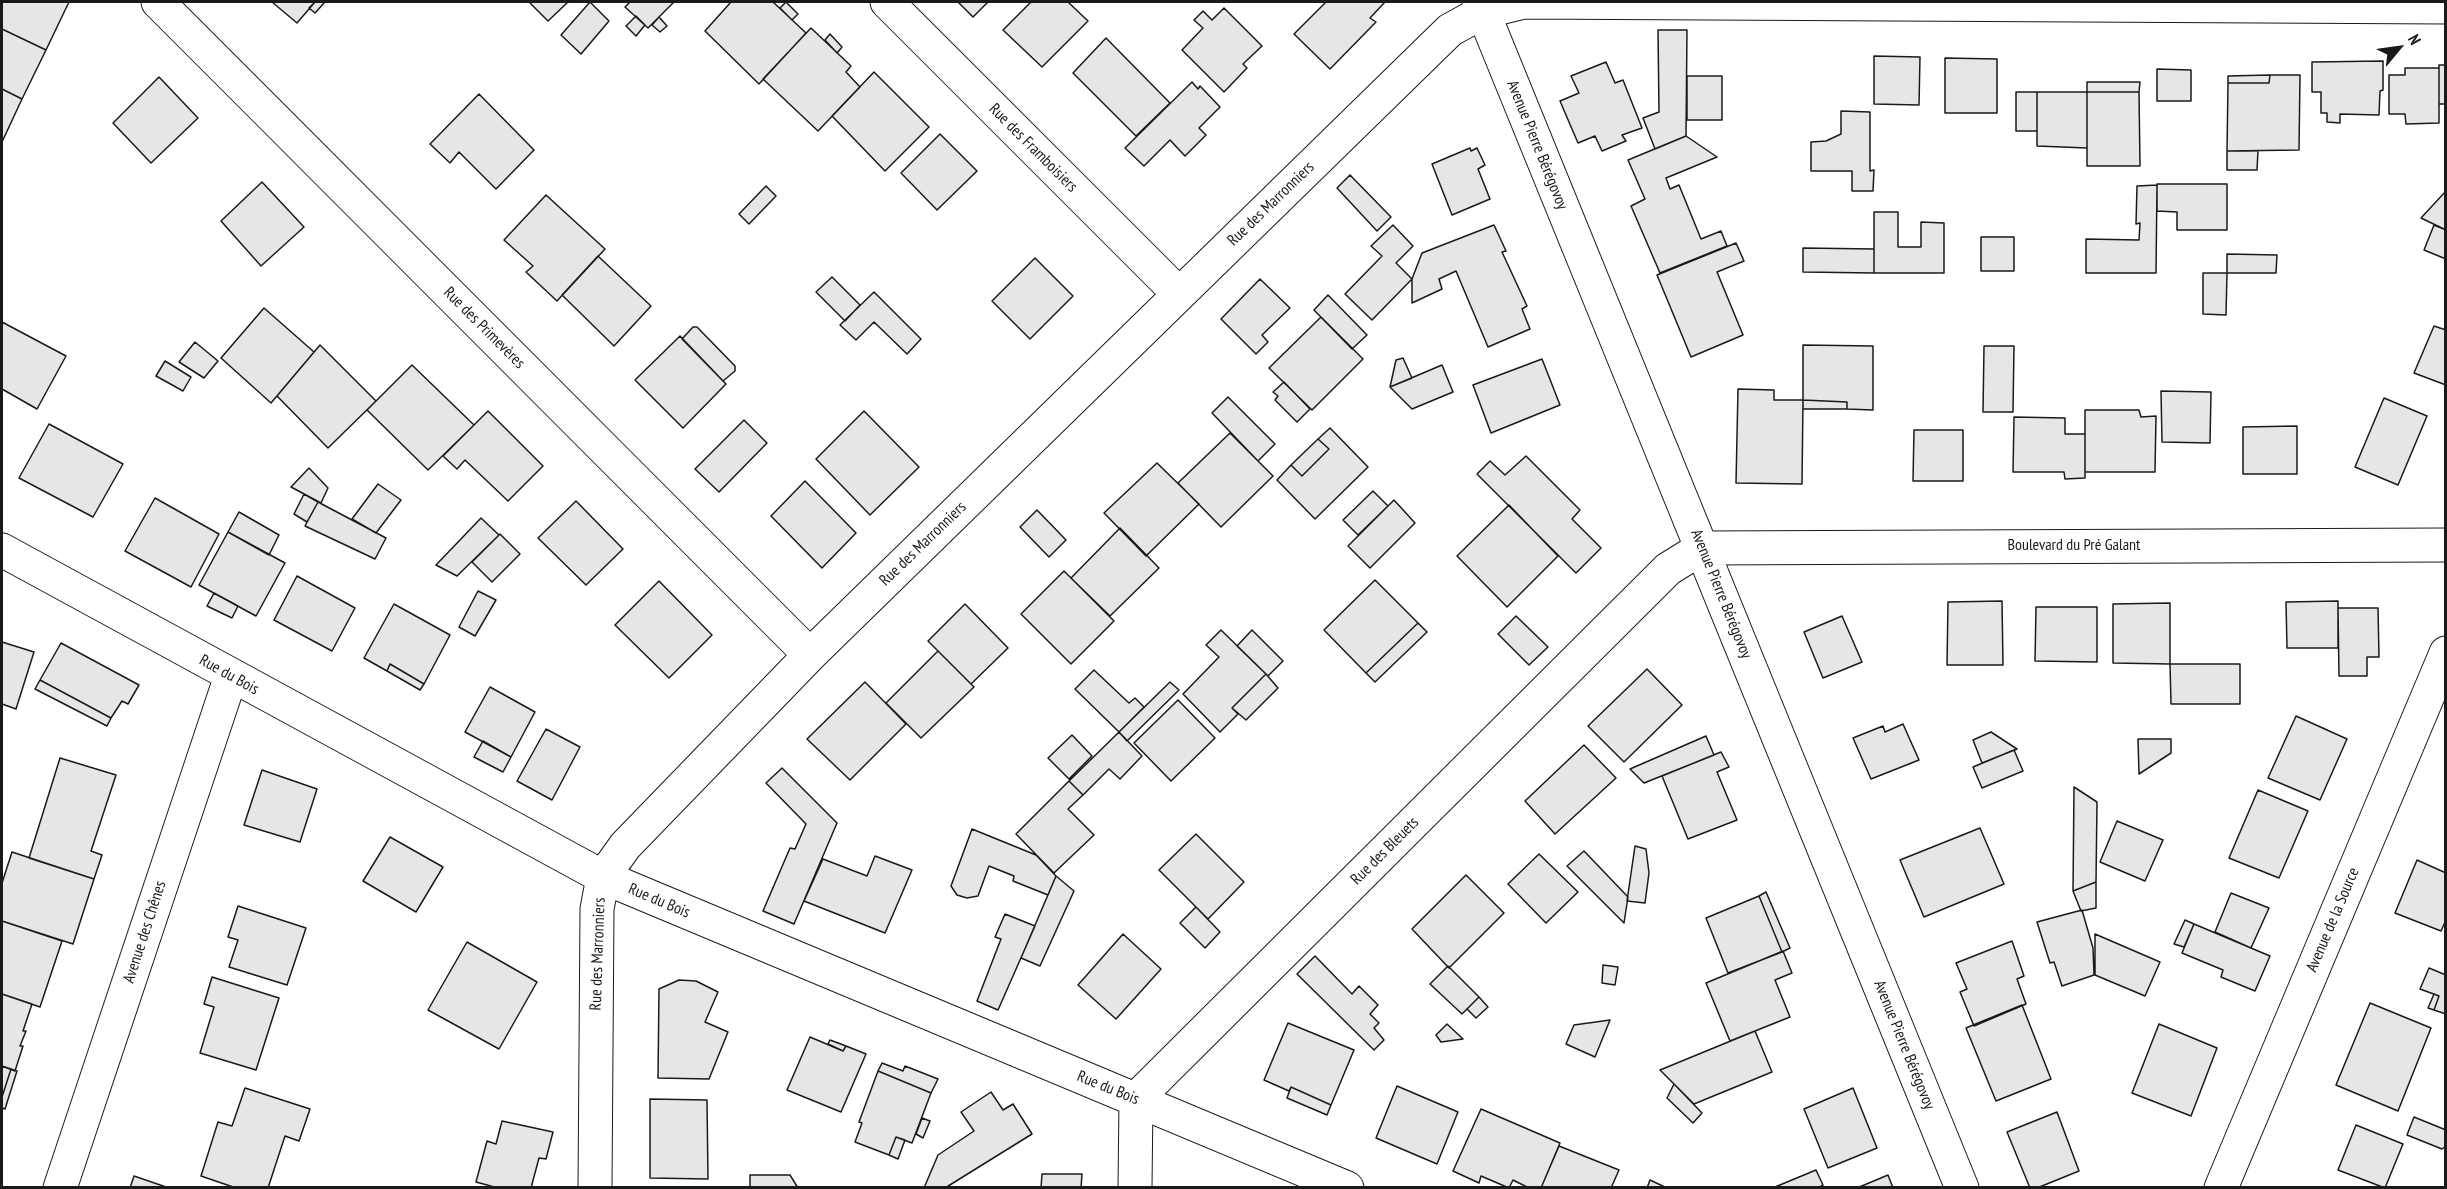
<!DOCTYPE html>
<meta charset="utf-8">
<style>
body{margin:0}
#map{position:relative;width:2447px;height:1189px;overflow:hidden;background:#fff;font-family:"PT Sans Narrow",sans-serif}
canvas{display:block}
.frame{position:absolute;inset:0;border:3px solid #1a1a1a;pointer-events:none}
.north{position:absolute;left:2369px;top:18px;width:60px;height:60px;-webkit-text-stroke:4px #fff;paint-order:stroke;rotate:61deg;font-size:16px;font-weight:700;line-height:24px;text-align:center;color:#1a1a1a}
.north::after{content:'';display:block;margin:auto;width:21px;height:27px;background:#1a1a1a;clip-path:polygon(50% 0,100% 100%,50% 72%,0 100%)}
</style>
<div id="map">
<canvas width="2447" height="1189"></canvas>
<div class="frame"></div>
<div class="north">N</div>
</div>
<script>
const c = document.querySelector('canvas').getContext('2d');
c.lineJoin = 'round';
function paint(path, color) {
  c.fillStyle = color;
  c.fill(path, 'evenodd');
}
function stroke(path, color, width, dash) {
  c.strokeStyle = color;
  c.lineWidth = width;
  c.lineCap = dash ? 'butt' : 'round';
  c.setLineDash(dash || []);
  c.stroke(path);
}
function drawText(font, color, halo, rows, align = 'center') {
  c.font = font + ' "PT Sans Narrow",sans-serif';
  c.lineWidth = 4.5;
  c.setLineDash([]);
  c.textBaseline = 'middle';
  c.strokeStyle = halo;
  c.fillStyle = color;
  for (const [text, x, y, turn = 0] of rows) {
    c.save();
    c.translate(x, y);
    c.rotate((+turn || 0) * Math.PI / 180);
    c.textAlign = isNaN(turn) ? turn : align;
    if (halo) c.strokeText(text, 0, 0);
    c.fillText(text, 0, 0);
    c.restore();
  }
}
const building = new Path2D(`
 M2 2H69L46 50 2 29Z
 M272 2H315L297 23Z
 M315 2H325L315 13 309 8Z
 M529 2H565L567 3 548 21Z
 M590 2 609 21 581 54 561 35Z
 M630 2H674L648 28 625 7Z
 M731 2H773L806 33 759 84 705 31Z
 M786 2 798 14 792 20 780 8Z
 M958 2H988L973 17Z
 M1031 2H1068L1088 21 1042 67 1003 30Z
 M1326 2H1385L1370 18 1376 22 1330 69 1294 34Z
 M1224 8 1262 46 1243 64 1247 68 1224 92 1182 50 1203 28 1194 20 1203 11 1212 20Z
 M636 16 645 25 636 36 626 26Z
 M659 17 667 26 660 32 652 25Z
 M811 28 851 66 846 72 860 87 818 131 763 79Z
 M2 29 46 50 22 99 2 89Z
 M1658 30H1687L1686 136 1655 149 1643 118 1659 112Z
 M830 34 842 47 837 53 825 40Z
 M1106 38 1170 103 1136 136 1073 73Z
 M1874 56 1920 57 1919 105 1874 104Z
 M1945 58 1997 59V113H1945Z
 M2383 61V90L2380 91 2379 115 2340 114V123L2327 122V113H2321V92H2312V62Z
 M1606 62 1615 83 1623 80 1642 128 1622 135 1626 141 1602 151 1595 136 1578 143 1560 101 1579 93 1571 76Z
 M2439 65H2446V104H2439Z
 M2405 68H2439V123L2406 124 2405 114H2389V75H2405Z
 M2157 69 2191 70V101H2157Z
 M874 72 929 127 885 171 832 116Z
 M2270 75 2269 83H2228V76Z
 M2270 75H2300L2299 150 2227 151 2228 83H2269Z
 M1687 76H1722V120H1687Z
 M159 77 198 118 151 163 113 123Z
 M1192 82 1198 89 1200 86 1220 107 1199 128 1206 135 1185 156 1170 140 1144 166 1125 148Z
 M2087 82H2140L2139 92H2087Z
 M2 89 22 99 2 142Z
 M2016 92H2037V131H2016Z
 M2037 92H2087V148L2037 146Z
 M2087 92H2139L2140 166H2087Z
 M479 94 534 150 496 189 459 152 450 163 430 144Z
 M1841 111 1870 112V171L1874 170 1873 191H1852V171H1811V142L1826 141 1841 134Z
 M940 134 977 171 937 210 901 173Z
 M1686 136 1717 157 1666 178 1670 189 1679 185 1701 239 1721 231 1727 246 1660 273 1631 206 1645 199 1628 160Z
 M1470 148 1471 151 1477 148 1485 165 1478 169 1490 199 1452 215 1432 164Z
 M2227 151H2258L2257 170H2227Z
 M1350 175 1391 217 1377 231 1337 188Z
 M262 182 304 227 261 266 221 221Z
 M2157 184H2227V230H2177V212L2157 211Z
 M2157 185 2156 273H2086V239L2139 240 2140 223 2136 224 2137 186Z
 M766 186 776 196 749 224 739 214Z
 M2446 191V230L2421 218Z
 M546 195 605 249 557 301 526 272 533 266 504 240Z
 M1874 212H1898V247H1921V222L1944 223V273H1874Z
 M1393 225 1413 246 1396 263 1412 279 1372 320 1345 294 1382 256 1371 246Z
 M1494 225 1506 251 1502 252 1527 306 1522 309 1530 329 1488 347 1456 271 1439 279 1442 289 1412 303V279L1422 253Z
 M2434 225 2446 230V259L2424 250Z
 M1981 237H2014V271H1981Z
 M1736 243 1744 261 1717 272 1743 335 1691 357 1657 275Z
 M1803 248 1874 249V273L1803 272Z
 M2227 254 2277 255 2276 273H2227Z
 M598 256 651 306 614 346 562 295Z
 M1035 258 1073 296 1030 339 992 301Z
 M2203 273H2227L2226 315 2203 314Z
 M832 277 860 305 845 321 816 292Z
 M1260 279 1290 308 1262 335 1268 342 1256 354 1221 319Z
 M874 292 921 339 907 354 874 322 856 340 840 325Z
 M1328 295 1367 335 1352 349 1314 310Z
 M264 308 314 352 271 403 221 358Z
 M1321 317 1363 359 1312 410 1269 368Z
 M2 322 66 356 37 409 2 389Z
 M2434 326 2446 330V385L2414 373Z
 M693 327H697L735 366V371L723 381 682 339Z
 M680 336 726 384 683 428 635 380Z
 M195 342 218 361 204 378 179 362Z
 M320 345 376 401 328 448 277 396Z
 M1803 345 1873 346V410L1847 409V402L1803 400Z
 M1984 346H2014L2013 412H1983Z
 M1403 358 1412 378 1390 387 1396 360Z
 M1542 359 1560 405 1491 433 1473 385Z
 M165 361 191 377 183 391 156 376Z
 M412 365 474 425 428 470 367 410Z
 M1442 365 1453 392 1412 409 1390 387Z
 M1284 382 1310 409 1297 422 1275 400 1278 396 1273 392Z
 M1738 389 1774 390V400H1803L1802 484 1736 483Z
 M2161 391 2211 392 2210 443 2162 442Z
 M1228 397 1275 444 1258 461 1212 413Z
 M2384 398 2427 416 2398 485 2355 467Z
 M1803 400 1847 402V409H1803Z
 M2085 410H2139L2141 417 2156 416 2155 472H2085Z
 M488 411 543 466 508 501 465 460 457 469 443 456Z
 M864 411 919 467 870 515 816 459Z
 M2014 417 2065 418V434H2085V478L2065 479 2064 472H2013Z
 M744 420 767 443 719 492 695 469Z
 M49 424 123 464 93 517 19 478Z
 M2297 426V474H2243V427Z
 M1330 428 1368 467 1315 519 1277 480 1291 465 1302 476 1329 449 1318 439Z
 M1914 430H1963V481H1913Z
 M1230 433 1273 476 1221 527 1178 483Z
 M1318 439 1329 449 1302 476 1291 465Z
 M1526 456 1580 510 1572 519 1601 548 1576 573 1477 474 1490 461 1505 475Z
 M1157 463 1199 504 1146 556 1104 513Z
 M309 468 328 488 321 503 291 487Z
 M805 481 856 533 822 568 771 516Z
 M378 484 401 500 376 533 352 519Z
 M1373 491 1388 506 1358 535 1343 520Z
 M304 494 318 502 307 522 294 514Z
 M155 498 219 534 191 587 125 551Z
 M1394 500 1415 523 1370 568 1348 546Z
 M576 501 623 549 586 585 538 538Z
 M318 502 386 538 375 559 305 526Z
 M1509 505 1558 556 1507 607 1457 556Z
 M1037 510 1066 540 1049 557 1020 527Z
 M239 512 279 535 269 555 228 532Z
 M481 518 499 535 457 576 436 565Z
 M1120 528 1159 568 1110 616 1071 578Z
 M228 532 285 563 256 616 199 585Z
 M500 534 520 554 492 582 472 562Z
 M1064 571 1114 621 1071 664 1021 614Z
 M297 576 355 608 332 651 274 620Z
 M1375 580 1418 623 1366 673 1324 630Z
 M659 581 712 635 669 678 615 625Z
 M478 591 496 600 475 636 459 627Z
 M214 593 238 606 232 618 207 606Z
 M2002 601 2003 665H1947L1948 602Z
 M2338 601V648H2287L2286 602Z
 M2170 603V664L2113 663V604Z
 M394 604 450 635 424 684 390 664 387 671 364 658Z
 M965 604 1008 648 971 684 928 641Z
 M2036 607H2097V662L2035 661Z
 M2338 608H2378L2379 657H2367V676H2339Z
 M1516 616 1548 647 1529 665 1498 634Z
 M1842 616 1862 662 1823 678 1804 632Z
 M1418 623 1427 632 1375 682 1366 673Z
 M1221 630 1266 674 1232 708 1238 714 1220 732 1183 694 1219 657 1206 645Z
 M1252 630 1283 661 1268 676 1237 646Z
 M2 642 34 652 16 709 2 704Z
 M61 643 139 685 128 704 122 701 111 718 40 680Z
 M938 651 974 687 921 738 886 703Z
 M390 664 424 684 420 690 387 671Z
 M2170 664H2240V704H2171Z
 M1647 669 1682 705 1624 762 1588 726Z
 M1094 670 1129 703 1135 698 1144 707 1119 732 1075 689Z
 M1266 674 1278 688 1246 720 1232 708Z
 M40 680 111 718 107 726 35 689Z
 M865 682 906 724 850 780 807 739Z
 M1170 682 1179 690 1127 741 1119 732Z
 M490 687 535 712 511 757 465 732Z
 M1178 700 1215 738 1171 781 1134 743Z
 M2296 716 2347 739 2320 800 2268 778Z
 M1903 724 1919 760 1871 779 1853 738 1883 726 1885 732Z
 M546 729 580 747 552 800 517 781Z
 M1119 732 1142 756 1120 779 1109 769 1083 795 1069 781Z
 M1991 732 2017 749 1982 763 1973 740Z
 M1072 735 1092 756 1069 779 1048 758Z
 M1706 736 1714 755 1644 783 1630 769Z
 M2138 739H2171V753L2139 774Z
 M483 741 511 757 503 772 474 757Z
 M1584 745 1616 778 1555 834 1525 801Z
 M2014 750 2023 771 1982 788 1973 767Z
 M1721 752 1729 767 1717 772 1737 820 1688 839 1662 776Z
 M60 758 116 775 91 851 102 855 94 879 29 858Z
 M782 768 837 823 794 924 763 911 790 848 795 849 806 824 766 783Z
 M262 770 317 789 300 842 244 825Z
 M1069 781 1083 795 1068 809 1094 835 1054 873 1016 834Z
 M2074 787 2097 802 2096 882 2073 891Z
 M2258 790 2308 811 2279 878 2229 858Z
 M2117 821 2163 840 2145 881 2100 862Z
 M1980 828 2004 884 1924 917 1900 860Z
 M972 829 1036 855 1056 876 1048 895 1013 881 1014 876 989 866 978 896 967 898 957 895 951 886Z
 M1196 834 1244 882 1208 919 1159 870Z
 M390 837 443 867 416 912 363 881Z
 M1635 846 1646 849 1649 873 1645 903 1627 901Z
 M1584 851 1628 897 1624 923 1567 866Z
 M12 852 94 879 73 944 2 921V883Z
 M1539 854 1578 892 1546 923 1508 884Z
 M875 856 912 870 885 933 804 901 823 859 867 876Z
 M2417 860 2446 873V920L2441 931 2395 913Z
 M1466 875 1504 913 1449 968 1412 929Z
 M1056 876 1074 891 1040 966 1021 958Z
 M2096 882V908L2081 911 2073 891Z
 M1766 892 1790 948 1782 952 1759 896Z
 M2231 893 2269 908 2251 948 2215 932Z
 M1759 896 1782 952 1728 973 1706 918Z
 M238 906 306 928 287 985 229 967 238 940 228 937Z
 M1196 907 1220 932 1205 948 1180 923Z
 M2082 910 2093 948 2094 975 2062 986 2054 962 2050 963 2037 922Z
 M1005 914 1035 926 998 1010 977 1001 1001 939 995 937Z
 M2185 920 2194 924 2184 947 2174 944Z
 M2 921 62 941 40 1007 2 994Z
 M2194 924 2270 956 2255 991 2221 977 2223 970 2182 953Z
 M1123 934 1161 969 1116 1019 1078 985Z
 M2095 934 2160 962 2145 996 2095 975Z
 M2012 941 2024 976 2017 979 2026 1004 1974 1026 1960 992 1967 989 1956 963Z
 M467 942 537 982 499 1049 428 1010Z
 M1783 951 1792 973 1775 980 1790 1017 1730 1041 1706 983Z
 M1315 956 1352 994 1359 986 1378 1005 1370 1014 1379 1023 1374 1028 1384 1040 1374 1050 1297 974Z
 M1603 965 1618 967 1615 985 1602 983Z
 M1448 966 1479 997 1462 1014 1430 984Z
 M2429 968 2446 975V1014L2434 1010 2439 996 2420 989Z
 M212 977 279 998 256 1070 200 1053 214 1007 204 1004Z
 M679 980 696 981 718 992 705 1022 728 1032 709 1079 658 1078 659 989Z
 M2 994 32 1004 23 1031H26L20 1046H23L15 1071 2 1066Z
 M2434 994 2439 996 2434 1010 2428 1008Z
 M1479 997 1488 1007 1476 1018 1467 1009Z
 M2370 1003 2431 1028 2398 1111 2336 1085Z
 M2022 1005 2051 1079 1996 1101 1966 1028Z
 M1610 1020 1595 1057 1566 1044 1574 1025Z
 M1288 1023 1354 1050 1331 1105 1291 1087 1289 1091 1264 1080Z
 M1447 1024 1463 1039 1441 1042 1436 1035Z
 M2159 1024 2217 1048 2191 1116 2132 1093Z
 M1755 1031 1772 1072 1694 1104 1660 1070Z
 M810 1037 843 1051 846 1046 866 1054 841 1112 787 1090Z
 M830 1040 846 1046 843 1051 828 1044Z
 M882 1063 903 1071 905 1066 938 1079 931 1093 878 1071Z
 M2 1066 11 1069 2 1097Z
 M11 1069 17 1071 5 1109 2 1108V1097Z
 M878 1071 931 1093 912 1143 896 1137 889 1155 855 1142 862 1123 859 1122Z
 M1674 1084 1702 1113 1693 1123 1667 1098Z
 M1397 1086 1458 1112 1437 1164 1376 1138Z
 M1291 1087 1331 1105 1327 1115 1287 1098Z
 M245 1088 310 1109 299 1141 285 1136 268 1188H236L201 1176 218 1122 232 1126Z
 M1853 1088 1877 1148 1828 1168 1804 1109Z
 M991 1092 1003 1110 1013 1104 1032 1134 945 1188H924L938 1155 974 1131 961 1112Z
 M650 1099 707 1100 708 1179 650 1178Z
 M1481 1109 1560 1143 1541 1188H1529L1513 1180 1509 1188 1481 1176 1479 1183 1453 1171Z
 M2057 1112 2079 1171 2037 1188H2030L2007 1132Z
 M2414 1117 2446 1130V1146L2442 1149 2407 1135Z
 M922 1118 930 1121 923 1138 916 1134Z
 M502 1121 553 1132 546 1159 539 1158 531 1188H498L476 1182 487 1141 496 1144Z
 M2356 1125 2403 1144 2385 1188 2338 1170Z
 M896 1137 905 1140 898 1159 889 1155Z
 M1559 1146 1619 1170 1611 1188H1541Z
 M1816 1170 1823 1185 1818 1188 1775 1187Z
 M1042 1174H1082L1081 1188H1041Z
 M750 1175H790L798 1188H750Z
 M1888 1175 1893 1188H1857Z
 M134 1176 169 1188H130Z
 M1650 1180 1667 1188H1647Z`);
const minor = new Path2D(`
 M158 2 810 655
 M887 2 1179 294
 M1479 2 1962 1188
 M2 550 603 877 1347 1188
 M60 1188 231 676
 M595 1188 597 909 603 877 625 846 810 655 1450 30 1483 12 1524 2 2446 7
 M1135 1188 1136 1099 1668 569 1702 548 2446 545
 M2221 1188 2446 653`);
const streetNames = [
 ["Avenue Pierre Bérégovoy",1537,145,68],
 ["Rue des Framboisiers",1033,148,45],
 ["Rue des Marronniers",1271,204,-44],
 ["Rue des Primevères",484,328,45],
 ["Rue des Marronniers",923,544,-44],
 ["Boulevard du Pré Galant",2074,545],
 ["Avenue Pierre Bérégovoy",1721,594,68],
 ["Rue du Bois",229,675,29],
 ["Rue des Bleuets",1385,851,-45],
 ["Rue du Bois",659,901,23],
 ["Avenue de la Source",2333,920,-67],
 ["Avenue des Chênes",145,932,-72],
 ["Rue des Marronniers",598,954,-88],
 ["Avenue Pierre Bérégovoy",1904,1045,68],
 ["Rue du Bois",1108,1088,22]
];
paint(building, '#e6e6e6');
stroke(building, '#1a1a1a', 1.5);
stroke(minor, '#1a1a1a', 35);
stroke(minor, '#fff', 33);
drawText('16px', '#1a1a1a', '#fff', streetNames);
</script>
